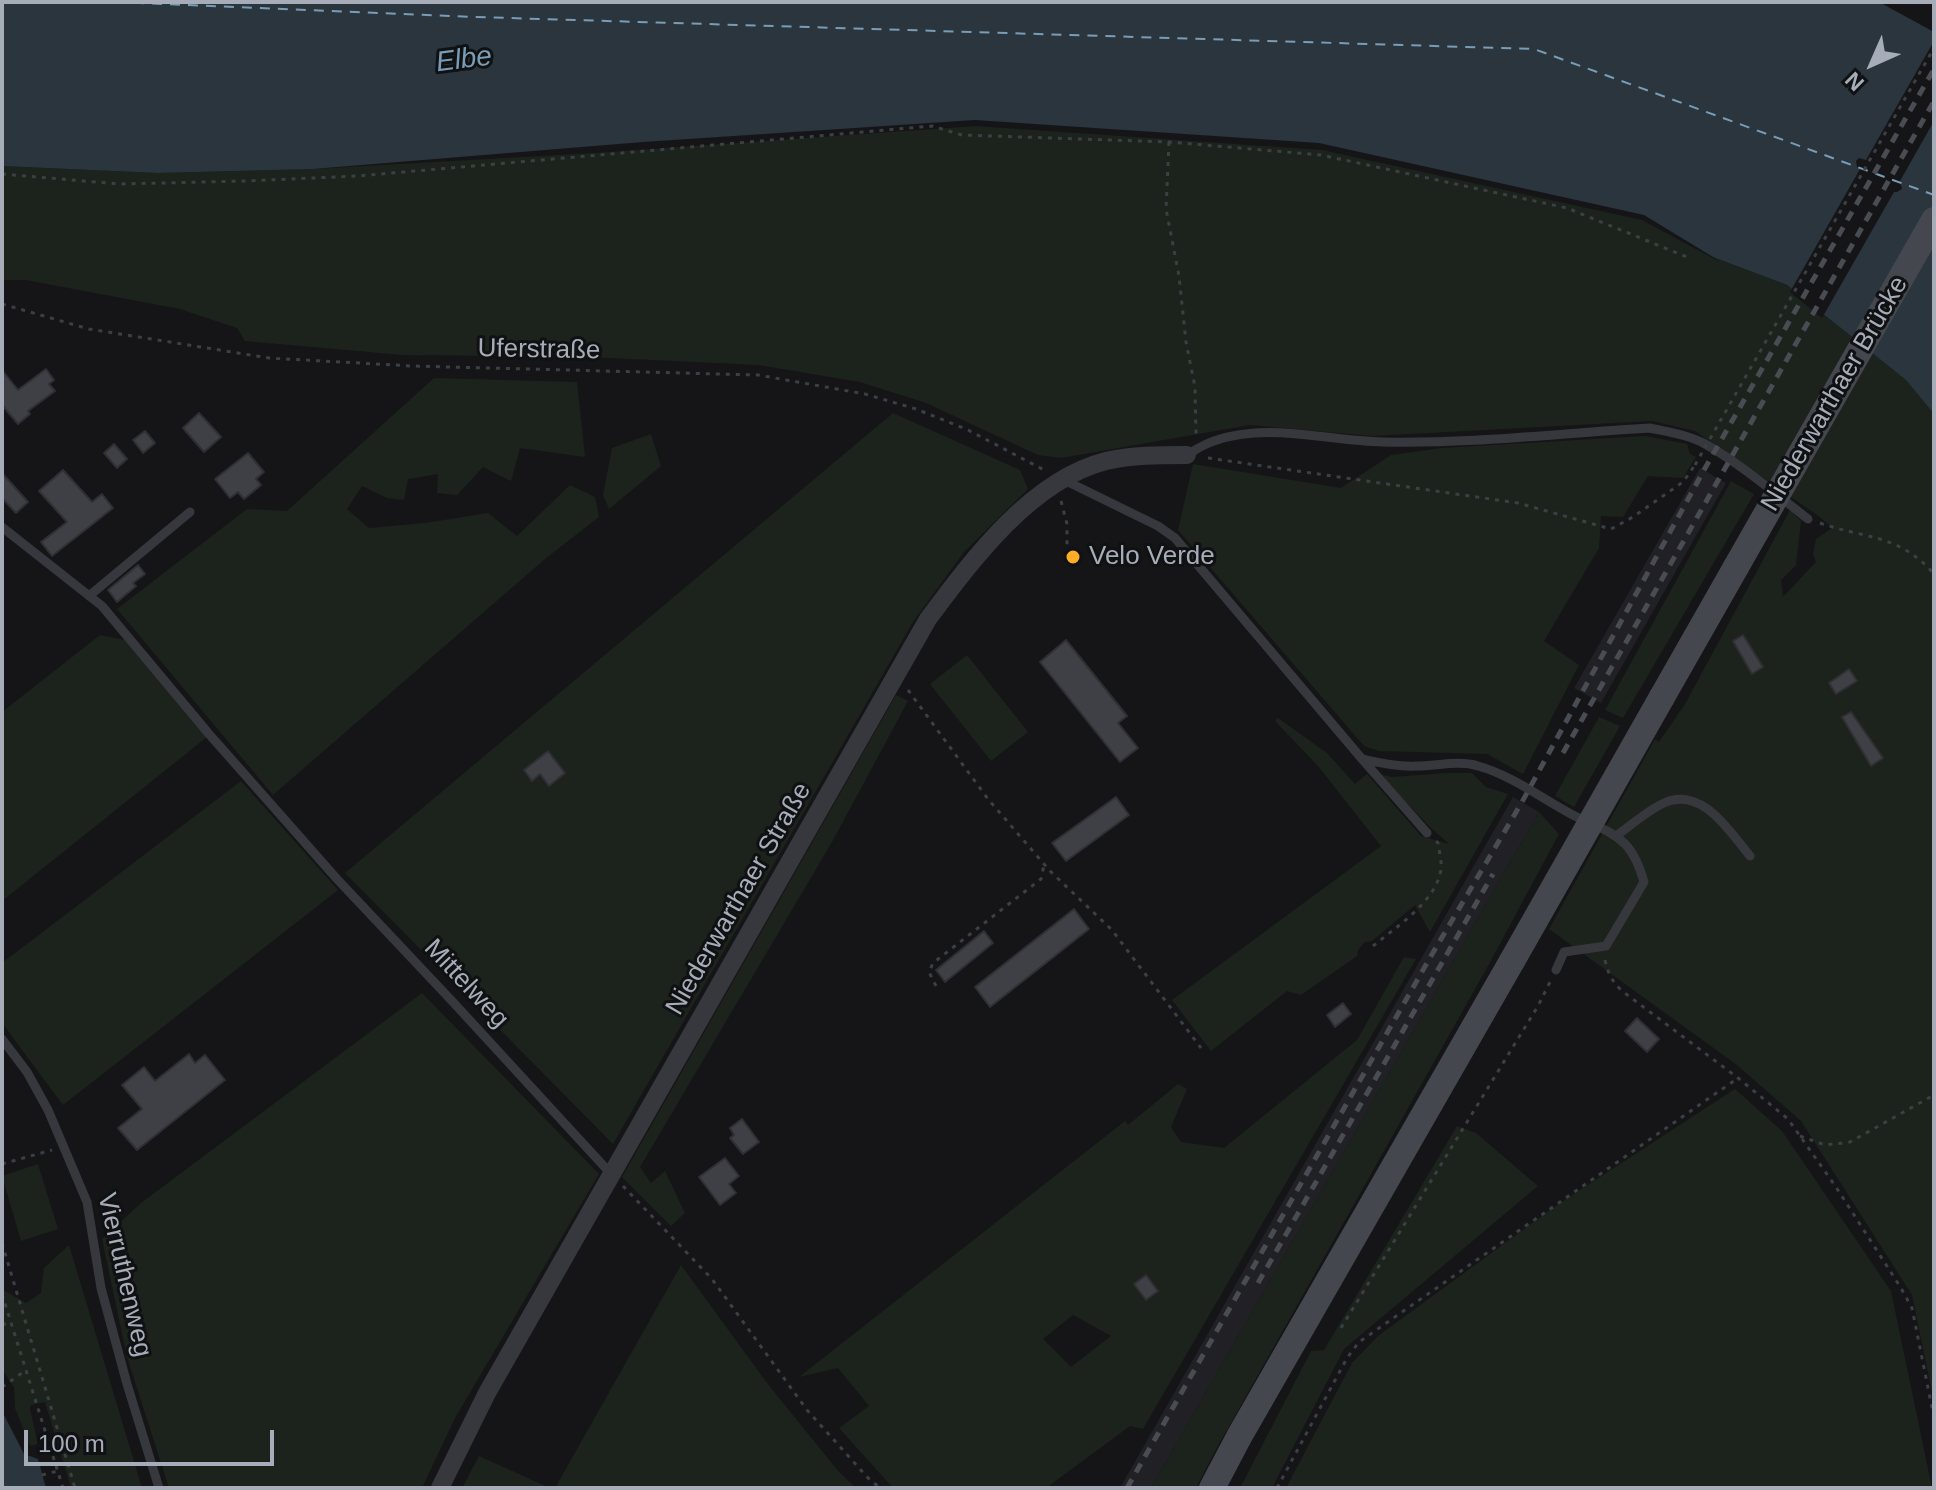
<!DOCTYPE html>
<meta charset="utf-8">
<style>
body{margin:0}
#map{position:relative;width:1936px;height:1490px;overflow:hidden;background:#151518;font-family:Arial,sans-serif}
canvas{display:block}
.frame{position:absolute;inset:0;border:4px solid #a6adb9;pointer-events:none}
.north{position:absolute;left:1832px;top:24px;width:80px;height:80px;-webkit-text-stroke:6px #101113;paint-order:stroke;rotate:225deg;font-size:22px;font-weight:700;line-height:32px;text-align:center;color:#a6adb9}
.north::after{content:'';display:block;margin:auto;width:28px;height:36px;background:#a6adb9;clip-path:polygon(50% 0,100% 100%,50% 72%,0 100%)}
.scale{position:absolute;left:24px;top:1430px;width:250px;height:36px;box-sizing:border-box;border:4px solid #a6adb9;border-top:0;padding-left:10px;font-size:24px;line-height:28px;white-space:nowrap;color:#a6adb9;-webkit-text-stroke:6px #101113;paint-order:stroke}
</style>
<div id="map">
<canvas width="1936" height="1490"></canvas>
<div class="frame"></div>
<div class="north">N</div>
<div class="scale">100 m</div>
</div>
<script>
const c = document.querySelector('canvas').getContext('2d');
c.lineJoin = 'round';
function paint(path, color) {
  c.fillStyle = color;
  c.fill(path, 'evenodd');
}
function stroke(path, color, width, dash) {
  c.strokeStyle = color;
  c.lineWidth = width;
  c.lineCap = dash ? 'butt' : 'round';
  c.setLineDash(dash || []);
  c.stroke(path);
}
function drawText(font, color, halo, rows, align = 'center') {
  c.font = font + ' Arial,sans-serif';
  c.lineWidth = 6;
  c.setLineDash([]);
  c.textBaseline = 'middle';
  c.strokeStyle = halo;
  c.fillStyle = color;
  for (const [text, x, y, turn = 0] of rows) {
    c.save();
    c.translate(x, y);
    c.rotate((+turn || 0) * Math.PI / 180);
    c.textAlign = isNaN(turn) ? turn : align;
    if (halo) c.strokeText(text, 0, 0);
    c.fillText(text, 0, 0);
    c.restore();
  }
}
const built = new Path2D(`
 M1700 468 1726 483 1601 703 1574 688Z
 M1513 797 1539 812 1151 1488H1120Z`);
const green = new Path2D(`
 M976 126 1322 150 1642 220 1720 262 1713 257 1787 285 1906 380 1934 414V1402L1912 1295 1801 1121 1737 1065 1549 929 1655 739 1659 742 1685 704 1790 510 1801 521 1796 565 1781 580 1783 597 1816 562 1813 554 1816 539 1832 528 1820 517 1695 431 1652 421 1372 436 1250 425 1061 458 1038 455 926 403 860 382 759 365 588 357 402 355 245 341 237 328 180 309 26 280H2V166L158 173 313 169 610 152Z
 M434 378 577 382 585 457 520 448 511 481 483 467 457 495 437 493 438 474 408 479 404 500 387 498 362 486 347 509 369 528 425 523 488 513 517 536 570 485 595 497 599 517 545 559 273 795 117 609 247 509 287 511Z
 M893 413 1020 470 1028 489 964 552 913 622 613 1144 345 873Z
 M651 434 661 466 609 509 603 495 612 448Z
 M1645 436 1687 444 1690 454 1696 457 1683 478 1648 476 1623 517 1601 516 1599 548 1544 641 1579 665 1523 774 1487 754 1379 751 1364 746 1178 530 1193 464 1341 488 1391 455 1442 448Z
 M1731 481 1754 494 1623 718 1605 710Z
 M100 635 125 640 207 737 2 901V712Z
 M967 655 1028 732 991 761 930 684Z
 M896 695 908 701 832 842 640 1167 651 1183 665 1171 685 1213 671 1226 622 1177Z
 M1599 717 1620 726 1574 807 1555 796Z
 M1278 718 1327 753 1355 784 1367 774 1421 836 1449 844 1430 827 1387 783 1383 775 1392 777 1447 773H1472L1486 787 1508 794 1430 932 1415 905 1372 941 1365 942 1358 950 1357 956 1301 995 1287 991 1211 1051 1172 1000 1381 846 1318 766 1275 721Z
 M241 781 338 890 63 1105 2 1023V963Z
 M1539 812 1559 834 1488 966 1214 1453 1196 1488H1151Z
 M1404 957 1416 959 1143 1429 1130 1426 1046 1488H893L839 1428 869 1406 838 1368 799 1377 1125 1121 1128 1125 1178 1084 1187 1089 1171 1127 1181 1142 1224 1148 1357 1040ZM1073 1315 1111 1336 1071 1367 1043 1339Z
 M422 993 599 1174 455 1418 422 1488H169L127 1357 102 1239 141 1203Z
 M1735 1089 1782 1131 1891 1291 1932 1488H1286L1352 1363 1378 1336 1557 1205Z
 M1457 1126 1476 1133 1538 1186 1344 1349 1272 1488H1240L1311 1351 1324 1350Z
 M38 1164 58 1229 21 1241 2 1176Z
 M69 1245 142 1488H71L45 1402 31 1405 30 1409 38 1444 30 1446 15 1408 14 1387 2 1369V1289L26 1303 41 1293 44 1268Z
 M681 1265 767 1383 839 1472 856 1488H555Z
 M479 1456 550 1488H462Z`);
const water = new Path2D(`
 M2 2H1879L1934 32V414L1906 380 1787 285 1713 257 1644 215 1319 143 975 120 643 142 313 169 158 173 2 166Z
 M2 1407 3 1413 24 1454 38 1459 46 1488H2Z`);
const pier = new Path2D(`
 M1934 41V121L1900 181 1902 189 1897 192H1894L1822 318 1790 292 1860 169 1857 167 1856 161 1859 158 1866 160Z`);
const ferry = new Path2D(`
 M116 2 475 17 1534 49 1934 195`);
const building = new Path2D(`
 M46 369 54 380 49 384 55 391 28 411 30 414 18 424 2 405V370L18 390Z
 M199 413 221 437 204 452 183 428Z
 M145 431 155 443 143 453 133 440Z
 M114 444 127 459 117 468 104 453Z
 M248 453 264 472 256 479 261 485 244 499 238 492 230 498 215 479Z
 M63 470 92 502 102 494 113 508 52 556 41 542 67 522 39 491Z
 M2 473 28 502 16 513 2 498Z
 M138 565 145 574 133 583 136 586 117 602 108 590Z
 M1743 635 1763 667 1752 674 1733 641Z
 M1066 640 1127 716 1118 723 1138 748 1120 762 1040 662Z
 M1849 669 1857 681 1836 694 1829 683Z
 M1851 712 1883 758 1871 766 1842 717Z
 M548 751 565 773 549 786 540 774 532 781 524 770Z
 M1116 797 1129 815 1066 861 1052 843Z
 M1074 909 1089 929 990 1007 975 987Z
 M984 931 993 943 945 982 936 970Z
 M1343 1003 1351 1014 1335 1027 1327 1015Z
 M1637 1018 1659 1039 1647 1052 1625 1031Z
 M189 1054 195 1063 205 1055 225 1080 137 1150 118 1128 142 1109 122 1085 144 1067 155 1081Z
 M742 1119 759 1142 743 1154 730 1138 734 1135 730 1128Z
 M725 1158 739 1176 729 1184 736 1193 720 1205 699 1177Z
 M1146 1275 1158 1291 1146 1300 1134 1284Z`);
const path = new Path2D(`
 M1169 142 1166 209 1179 276 1186 342 1195 387 1196 434
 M2 174 119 184 245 181 358 176 932 126 962 135 1169 142 1321 155 1567 208 1687 257
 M2 304 89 329 269 358 412 366 758 375 865 394 916 409 968 430 1046 471
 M1208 458 1518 503 1611 529 1633 517 1683 482 1695 465
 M1061 501 1067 524V550
 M1820 523C1866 539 1899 534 1934 574
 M908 690 988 799 1050 871 1112 930 1201 1048
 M1373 946C1396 927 1437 901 1441 869 1442 861 1439 851 1438 843L1436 841
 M1605 960C1608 974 1612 981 1622 991L1738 1078 1788 1119 1836 1187 1901 1288 1912 1308 1934 1418
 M936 986 929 972 933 963 1041 879 1044 865
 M1800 1136 1825 1145 1850 1142 1934 1095
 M2 1164 52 1150
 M623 1186 712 1279 807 1410 868 1478 880 1488
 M2 1243 75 1488
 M2 1294 63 1488
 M2 1325 11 1322
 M1341 1328 1538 1006 1550 982
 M2 1387 26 1370
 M42 1475 58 1471
 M1277 1488 1347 1358 1359 1342 1738 1078`);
const lane = new Path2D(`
 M1187 455C1195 450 1204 444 1214 441 1268 422 1327 441 1383 442 1471 444 1561 433 1650 428 1668 432 1689 435 1705 444 1741 464 1776 494 1808 519
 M1064 480 1158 526 1175 538 1362 759C1381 763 1398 767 1417 766 1437 766 1459 760 1478 766 1511 775 1541 798 1571 814 1589 824 1610 829 1625 844 1635 854 1640 868 1644 882L1606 946 1564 952 1556 970
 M2 527 102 606 209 734 337 879 452 1001 612 1175
 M89 596 190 512
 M1362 759 1427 833
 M1616 836C1630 826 1648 810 1664 803 1702 786 1729 831 1750 856
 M2 1039 27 1072 48 1110 87 1202 101 1288 127 1384 159 1488`);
const street = new Path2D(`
 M440 1488 487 1393 928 619C972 560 1031 480 1106 461 1132 455 1160 455 1187 455`);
const secondary = new Path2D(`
 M1662 697 1736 567
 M1212 1488 1240 1435 1512 961`);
const rail = new Path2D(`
 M1563 753 1934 101
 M1258 1283 1493 874
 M1127 1488 1431 956 1522 802 1704 470 1934 69`);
const pathBridge = new Path2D(`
 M1695 465 1934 48`);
const secondaryBridge = new Path2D(`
 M1736 567 1934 220
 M1512 961 1662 697`);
const markers = [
 [1073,557,8,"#ffac26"]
];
const streetNames = [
 ["Uferstraße",539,350,1],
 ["Niederwarthaer Brücke",1835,394,-60],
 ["Niederwarthaer Straße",739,899,-60],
 ["Mittelweg",466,984,47],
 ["Vierruthenweg",124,1275,77]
];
const poiNames = [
 ["Velo Verde",1089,557]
];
const waterNames = [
 ["Elbe",464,60,-7]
];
paint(built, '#212125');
paint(green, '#1b231c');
paint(water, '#2a353d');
paint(pier, '#151518');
stroke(ferry, '#7a9db7', 2, [10, 8]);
paint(building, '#3f4045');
stroke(building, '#2f2f34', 2);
stroke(path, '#3c3f44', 3, [4, 6]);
stroke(lane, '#36383d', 9);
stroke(street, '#36383d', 18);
stroke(secondary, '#44474d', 26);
stroke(rail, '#494c52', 5, [10, 8]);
stroke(pathBridge, '#3c3f44', 3, [4, 6]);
stroke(secondaryBridge, '#44474d', 26);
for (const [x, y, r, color] of markers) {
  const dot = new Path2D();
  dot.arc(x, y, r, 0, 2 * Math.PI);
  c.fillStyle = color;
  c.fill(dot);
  stroke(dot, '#101113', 3);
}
drawText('26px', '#a6adb9', '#101113', streetNames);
drawText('26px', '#a6adb9', '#101113', poiNames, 'left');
drawText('italic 28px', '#7a9db7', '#101113', waterNames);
</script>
